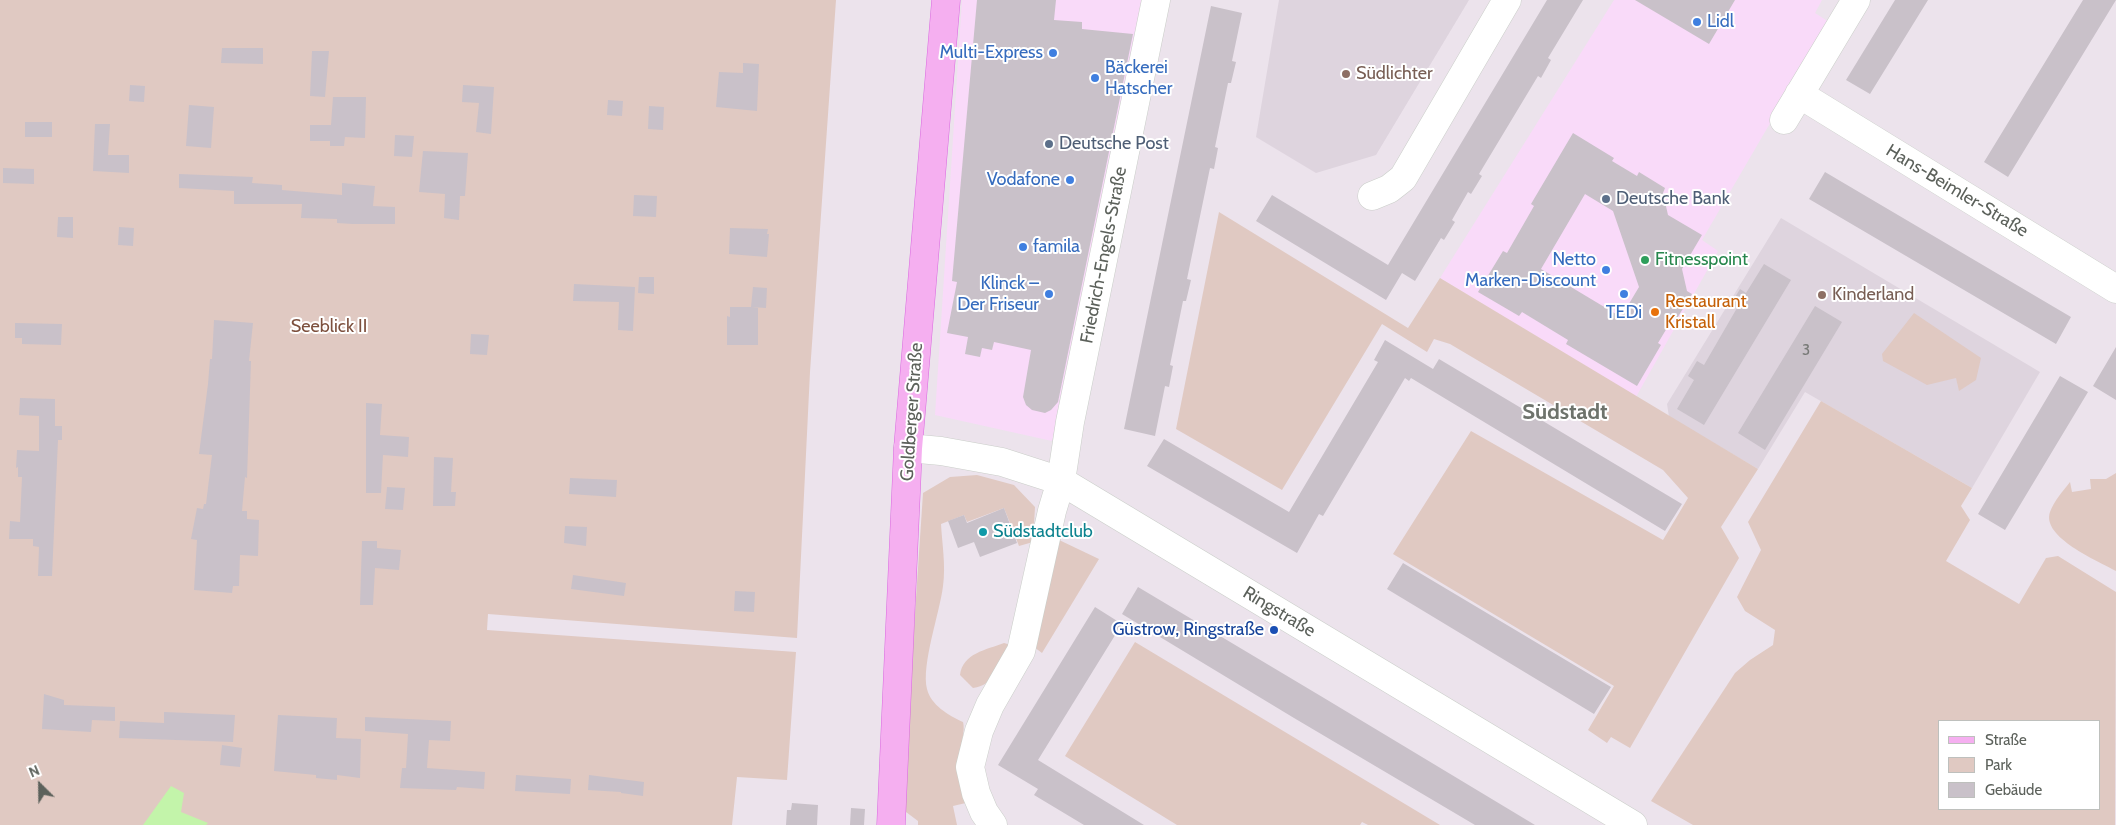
<!DOCTYPE html>
<meta charset="utf-8">
<style>
body{margin:0}
#map{position:relative;width:2116px;height:825px;overflow:hidden;background:#ece3ec;font-family:Cabin,sans-serif}
canvas{display:block}
.legend{position:absolute;left:1938px;top:720px;width:162px;height:90px;box-sizing:border-box;background:#fff;border:1px solid #bec0bd;margin:0;padding:6px 9px;list-style:none;font-size:15px;color:#5c615b}
.legend li{display:flex;align-items:center;gap:10px;height:25px}
.legend b{width:25px;border:1px solid #bec0bd}
.north{position:absolute;left:15px;top:760px;width:50px;height:50px;-webkit-text-stroke:4px #fff;paint-order:stroke;rotate:337deg;font-size:14px;font-weight:700;line-height:20px;text-align:center;color:#5c615b}
.north::after{content:'';display:block;margin:auto;width:18px;height:22px;background:#5c615b;clip-path:polygon(50% 0,100% 100%,50% 72%,0 100%)}
</style>
<div id="map">
<canvas width="2116" height="825"></canvas>
<ul class="legend">
<li><b style="height:6px;background:#f5aff0"></b>Straße</li>
<li><b style="height:14px;background:#e0c9c2"></b>Park</li>
<li><b style="height:14px;background:#c9c1c9"></b>Gebäude</li>
</ul>
<div class="north">N</div>
</div>
<script>
const c = document.querySelector('canvas').getContext('2d');
c.lineJoin = 'round';
function paint(path, color) {
  c.fillStyle = color;
  c.fill(path, 'evenodd');
}
function stroke(path, color, width, dash) {
  c.strokeStyle = color;
  c.lineWidth = width;
  c.lineCap = dash ? 'butt' : 'round';
  c.setLineDash(dash || []);
  c.stroke(path);
}
function drawText(font, color, halo, rows, align = 'center') {
  c.font = font + ' Cabin,sans-serif';
  c.lineWidth = 4;
  c.setLineDash([]);
  c.textBaseline = 'middle';
  c.strokeStyle = halo;
  c.fillStyle = color;
  for (const [text, x, y, turn = 0] of rows) {
    c.save();
    c.translate(x, y);
    c.rotate((+turn || 0) * Math.PI / 180);
    c.textAlign = isNaN(turn) ? turn : align;
    if (halo) c.strokeText(text, 0, 0);
    c.fillText(text, 0, 0);
    c.restore();
  }
}
const commercial = new Path2D(`
 M962 0H1143L1052 441 935 415Z
 M1614 0H1822L1815 13 1829 22 1702 240 1718 251 1636 397 1440 278Z`);
const education = new Path2D(`
 M1279 0H1469L1376 155 1316 173 1256 137Z
 M1781 218 2040 372 1972 488 1805 392 1758 469 1669 417 1667 404Z`);
const green = new Path2D(`
 M0 0H836L810 372 797 638 488 614 487 630 796 652 787 780 737 777 732 825H0Z
 M1219 212 1408 328 1440 278 1758 469 1721 527 1739 558 1630 748 1611 737 1607 743 1588 730 1614 686 1393 554 1471 431 1663 540 1688 498 1663 470 1450 344 1434 339 1427 352 1382 324 1282 490 1176 429Z
 M1914 313 1981 358 1976 380 1959 391 1956 378 1927 385 1883 361 1882 354Z
 M1821 401 1972 488 1961 506 1970 520 1946 561 2019 604 2046 558 2058 556 2116 592 2115 825H1693L1651 801 1735 673 1750 660 1773 645 1775 630 1745 611 1737 597 1761 550 1748 522ZM1940 721H2100V809H1940Z
 M2116 473V571C2098 561 2041 537 2050 512 2054 501 2063 491 2070 482L2072 492 2091 489 2090 479H2106Z
 M977 475 1014 485 1035 507 1033 542 1019 546 1004 508 967 522 964 515 941 524C942 543 946 566 943 586 940 612 921 665 927 689 931 705 948 715 963 722 966 733 958 753 959 768 960 779 967 792 970 802L953 806 957 825H918V821L902 809 923 493 950 477Z
 M1057 539 1099 559 1042 653 1034 647Z
 M1135 642 1440 825H1368L1362 822 1360 825H1177L1065 756Z
 M1004 643 1011 645C1001 663 996 685 973 688L960 675C963 653 986 650 1004 643Z`);
const water = new Path2D(`
 M171 786 184 793 181 812 208 823 206 825H143Z`);
const building = new Path2D(`
 M977 0H1056L1054 20 1082 22V29L1133 34 1058 402 1051 410 1045 413 1032 410 1026 405 1023 397 1031 350 994 342 992 350 982 348 980 357 965 354 968 337 947 333 957 282 952 281Z
 M1547 0H1583L1548 58 1551 60 1541 78 1538 76 1479 174 1482 176 1471 194 1468 192 1452 220 1455 222 1444 240 1441 238 1415 281 1402 273 1386 300 1256 221 1272 195 1388 265Z
 M1635 0H1735L1709 44Z
 M1895 0H1928L1870 94 1846 80Z
 M2083 0H2116L2008 177 1984 162Z
 M1211 6 1242 13 1232 61 1236 62 1231 83H1228L1215 147 1218 148 1214 169 1210 168 1187 279 1191 280 1186 301H1183L1170 365 1173 366 1169 387 1165 386 1155 436 1124 429Z
 M222 48H263V64L221 63Z
 M312 51H329L325 97 310 96Z
 M743 63 759 64 757 111 716 107 719 72 743 73Z
 M130 85 145 86 144 102 129 101Z
 M463 85 494 87 491 134 476 132 479 103 462 102Z
 M333 97H366L365 138 345 137 344 146H330V141H310V125H331Z
 M608 100 623 101 622 116 607 115Z
 M189 105 214 107 211 148 186 146Z
 M649 106 664 107 663 130 648 129Z
 M25 122H52V137H25Z
 M95 124H110L108 155H129V173L93 171Z
 M1573 133 1614 158 1612 161 1637 176 1639 172 1665 188 1663 193 1668 215 1702 235 1682 269 1687 291 1692 294 1676 320 1673 318 1658 343 1661 345 1637 386 1566 344 1568 340 1522 312 1519 316 1478 292 1503 251 1507 253 1534 206 1531 204ZM1585 194 1613 211 1639 287 1621 317 1541 269Z
 M395 135 414 136 412 157 394 156Z
 M423 151 468 153 465 196H460L459 220 444 218 445 194 419 192Z
 M3 168 34 169V184L3 183Z
 M1825 172 2071 317 2056 344 1809 199Z
 M179 174 253 177 252 183 282 185V190L342 195V183L375 186 373 206 395 207V224H353L337 223V219L301 218 302 204H234V191L179 188Z
 M634 195 657 196 656 217 633 216Z
 M58 217H73V238L57 237Z
 M119 227 134 228 133 246 118 245Z
 M730 228 768 229 767 234H769L767 257 729 254Z
 M1764 264 1791 280 1704 425 1677 409 1694 380 1688 376 1697 361 1704 365 1737 308 1731 304 1740 289 1746 293Z
 M639 277H654V294L638 293Z
 M574 284 635 287 633 331 618 330 619 302 573 301Z
 M753 287 767 288 766 308 751 307Z
 M1815 306 1842 322 1765 450 1738 433Z
 M730 307H758V345H727V316L730 317Z
 M214 320 253 323 249 361H251L247 478 245 477 242 511H247V519L259 520 258 556 240 555 239 586H233L232 593 194 590 197 540 191 539 197 508 203 509 204 504H206L212 455 199 454 208 384 210 359H212Z
 M15 323 62 324 61 345 22 344V338H15Z
 M471 334 489 335 487 355 470 354Z
 M1385 340 1433 369 1439 359 1682 504 1665 531 1411 378 1409 381 1405 378 1323 516 1319 514 1297 553 1147 466 1164 439 1289 512 1378 362 1374 360Z
 M2116 347V400L2093 386Z
 M2060 376 2088 392 2005 530 1978 514Z
 M20 398 55 399V426H62V440H58L52 576H38L39 547 33 546V539H9L10 521 20 522 22 477H18V467L16 468 17 450 39 451V416L19 415Z
 M366 403 382 404 380 435 409 437 408 457 383 455 381 493H366Z
 M434 457 453 458 451 492H456L455 506H433Z
 M570 478 617 480 616 497 569 494Z
 M387 487 405 488 403 510 385 509Z
 M1004 508 1017 543 980 557 974 542 958 548 948 521 964 515 967 523Z
 M565 526 587 527 586 546 564 543Z
 M362 541H377V548L401 550 399 570 375 568 373 605H360Z
 M1403 563 1611 687 1594 714 1387 589Z
 M573 575 626 583 624 596 571 589Z
 M1138 587 1324 698 1535 825H1475L1294 718 1122 614Z
 M735 591 755 592 754 612 734 611Z
 M1095 607 1122 624 1038 760 1144 825H1084L1034 795 1038 789 998 765Z
 M44 694 64 700V705L115 707V721L92 720 91 732 42 729Z
 M164 712 235 715 233 742 119 738 120 721 164 723Z
 M278 715 337 718 336 738 361 739 360 778 337 775V780L316 778V775L274 771Z
 M365 717 451 721 450 741 429 740 427 768 485 772 484 789 457 787 456 790 400 788 402 768H406L408 734 365 731Z
 M222 745 242 748 240 767 220 765Z
 M516 775 571 779 570 794 515 791Z
 M589 775 644 782 643 796 621 793V792L588 790Z
 M792 803 818 805 817 825H786L787 810H791Z
 M851 808 865 809 864 825H850Z`);
const minor = new Path2D(`
 M1799 94 2116 289
 M1784 120 1856 0
 M1372 196 1389 189 1403 178 1507 0
 M908 448 941 451 1002 462 1061 481 1633 825
 M993 825 984 812 976 793 970 767 979 731 990 705 1021 651 1052 511 1061 481 1070 422 1156 0`);
const major = new Path2D(`
 M891 825 908 448 946 0`);
const markers = [
 [1697,22,5,"#3f7fe0"],
 [1053,53,5,"#3f7fe0"],
 [1346,74,5,"#8d6e63"],
 [1095,78,5,"#3f7fe0"],
 [1049,144,5,"#5c6f8a"],
 [1070,180,5,"#3f7fe0"],
 [1606,199,5,"#5c6f8a"],
 [1023,247,5,"#3f7fe0"],
 [1645,260,5,"#2e9e5b"],
 [1606,270,5,"#3f7fe0"],
 [1049,294,5,"#3f7fe0"],
 [1624,294,5,"#3f7fe0"],
 [1822,295,5,"#8d6e63"],
 [1655,312,5,"#e8710a"],
 [983,532,5,"#0f9aa8"],
 [1274,630,5,"#1a4fb4"]
];
const numberNames = [
 ["3",1806,351]
];
const shopNames = [
 ["Lidl",1707,22,"left"],
 ["Multi-Express",1043,53],
 ["Bäckerei",1105,68,"left"],
 ["Hatscher",1105,89,"left"],
 ["Vodafone",1060,180],
 ["famila",1033,247,"left"],
 ["Netto",1596,260],
 ["Marken-Discount",1596,281],
 ["Klinck –",1039,284],
 ["Der Friseur",1039,305],
 ["TEDi",1624,313,"center"]
];
const educationNames = [
 ["Südlichter",1356,74],
 ["Kinderland",1832,295]
];
const serviceNames = [
 ["Deutsche Post",1059,144],
 ["Deutsche Bank",1616,199]
];
const streetNames = [
 ["Hans-Beimler-Straße",1957,191,31],
 ["Friedrich-Engels-Straße",1104,255,-79],
 ["Goldberger Straße",912,412,-86],
 ["Ringstraße",1279,612,31]
];
const leisureNames = [
 ["Fitnesspoint",1655,260]
];
const foodNames = [
 ["Restaurant",1665,302],
 ["Kristall",1665,323]
];
const parkNames = [
 ["Seeblick II",329,327]
];
const cultureNames = [
 ["Südstadtclub",993,532]
];
const transitNames = [
 ["Güstrow, Ringstraße",1264,630]
];
const districtNames = [
 ["Südstadt",1565,413]
];
paint(commercial, '#f9daf9');
paint(education, '#ded4de');
paint(green, '#e0c9c2');
paint(water, '#c3f4aa');
paint(building, '#c9c1c9');
stroke(minor, '#cacec9', 29);
stroke(major, '#d968df', 29);
stroke(minor, '#fff', 28);
stroke(major, '#f5aff0', 28);
for (const [x, y, r, color] of markers) {
  const dot = new Path2D();
  dot.arc(x, y, r, 0, 2 * Math.PI);
  c.fillStyle = color;
  c.fill(dot);
  stroke(dot, '#fff', 2);
}
drawText('15px', '#777976', null, numberNames);
drawText('18px', '#366cbe', '#fff', shopNames, 'right');
drawText('18px', '#785e54', '#fff', educationNames, 'left');
drawText('18px', '#4e5e75', '#fff', serviceNames, 'left');
drawText('18px', '#5c615b', '#fff', streetNames);
drawText('18px', '#27864d', '#fff', leisureNames, 'left');
drawText('18px', '#c56008', '#fff', foodNames, 'left');
drawText('18px', '#7d503e', '#fff', parkNames);
drawText('18px', '#0d838f', '#fff', cultureNames, 'left');
drawText('18px', '#164399', '#fff', transitNames, 'right');
drawText('bold 22px', '#6e736c', '#fff', districtNames);
</script>
